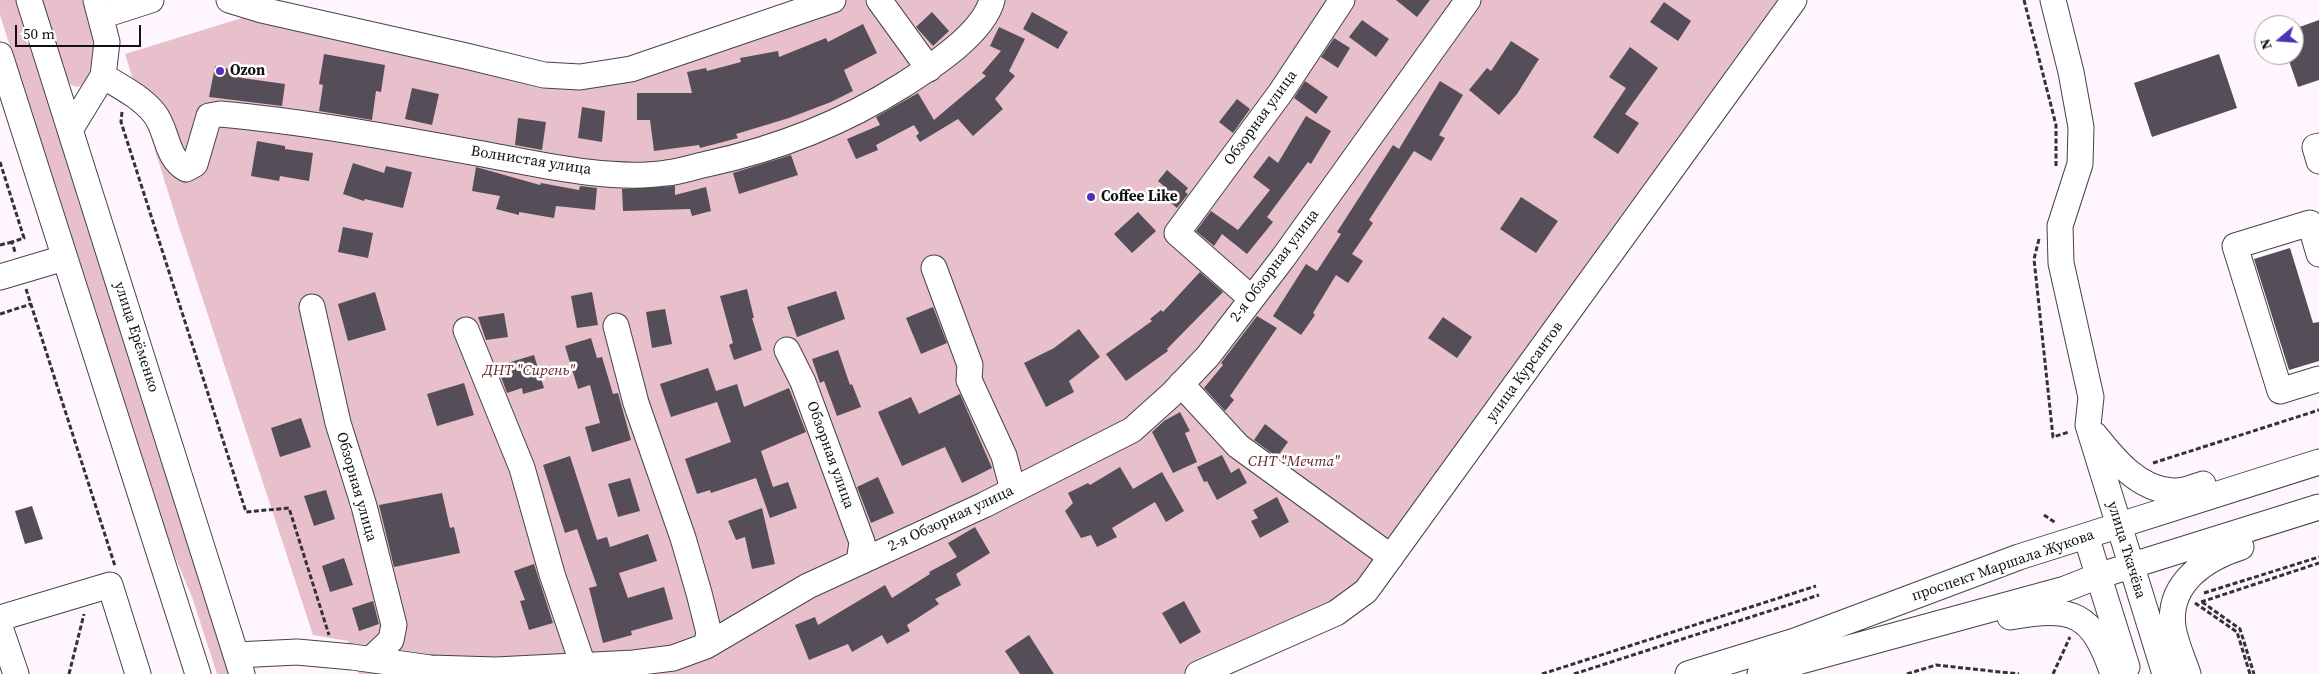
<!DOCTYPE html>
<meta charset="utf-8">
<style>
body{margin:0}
#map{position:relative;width:2319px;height:674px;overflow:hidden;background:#fef5fe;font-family:"Source Serif 4",serif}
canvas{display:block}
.north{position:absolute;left:2254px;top:15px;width:50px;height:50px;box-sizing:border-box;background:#fff;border:1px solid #a0a0a0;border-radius:50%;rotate:252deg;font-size:14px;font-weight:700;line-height:20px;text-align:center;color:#111}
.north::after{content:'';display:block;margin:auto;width:18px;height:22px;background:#4c32b7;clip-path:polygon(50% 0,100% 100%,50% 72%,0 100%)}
.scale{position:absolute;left:15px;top:25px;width:126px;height:22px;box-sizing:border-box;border:2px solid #111;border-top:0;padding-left:6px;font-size:15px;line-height:18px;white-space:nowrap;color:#111;-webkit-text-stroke:4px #fff;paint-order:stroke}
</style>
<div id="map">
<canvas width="2319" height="674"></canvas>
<div class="north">N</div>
<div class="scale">50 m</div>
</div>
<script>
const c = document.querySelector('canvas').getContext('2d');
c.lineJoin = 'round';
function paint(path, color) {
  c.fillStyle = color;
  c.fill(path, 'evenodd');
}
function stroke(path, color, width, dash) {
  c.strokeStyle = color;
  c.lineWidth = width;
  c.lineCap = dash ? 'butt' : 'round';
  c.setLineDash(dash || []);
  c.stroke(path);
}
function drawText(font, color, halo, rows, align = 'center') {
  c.font = font + ' "Source Serif 4",serif';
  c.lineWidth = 5;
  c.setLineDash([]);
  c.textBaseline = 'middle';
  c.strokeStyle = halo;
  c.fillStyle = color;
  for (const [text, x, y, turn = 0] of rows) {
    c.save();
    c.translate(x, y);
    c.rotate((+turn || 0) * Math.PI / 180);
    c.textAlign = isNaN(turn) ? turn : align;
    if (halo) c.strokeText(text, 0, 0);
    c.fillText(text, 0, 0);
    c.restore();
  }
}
const green = new Path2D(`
 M0 0H18L232 674H217L192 597 163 528 0 15Z
 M40 0H82C92 31 101 56 83 86 73 88 70 85 65 77Z
 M839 0H1796L1393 572 1232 674H359L348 641 313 635 178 224 125 54 255 14 550 87Z`);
const building = new Path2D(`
 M1396 0H1430L1417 17Z
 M1664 2 1691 21 1678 41 1650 22Z
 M932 12 949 31 933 46 916 27Z
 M1032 12 1068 32 1058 49 1023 29Z
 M1362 20 1389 39 1376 57 1349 37Z
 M2319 20V80L2298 87 2287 55H2294V29Z
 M863 24 877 53 844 70 853 91 831 102 789 118 736 134 738 138 700 148 699 145 654 151 650 120H637V93H692L687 72 706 68 707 71 741 62 740 58 778 51 779 57 826 38 828 42Z
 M999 27 1025 39 1009 71 1015 76 995 99 1003 109 973 136 958 119 920 142 916 136 919 133 914 125 876 145 878 150 856 159 847 139 880 125 876 117 918 93 934 120 986 76 982 73 1001 51 990 46Z
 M1334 38 1350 48 1338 68 1321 57Z
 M1511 41 1539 59 1517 94 1499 115 1469 90 1487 68 1491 71Z
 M1630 47 1658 68 1625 114 1639 123 1618 154 1593 137 1626 88 1609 77Z
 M324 54 385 65 381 92 376 91 372 120 319 111 323 85 319 84Z
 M2219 54 2237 108 2152 137 2134 83Z
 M215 66 243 72 242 78 285 84 282 106 209 97Z
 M1305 81 1328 97 1316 114 1294 98Z
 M1440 81 1463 95 1439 135 1445 138 1431 161 1414 151 1369 220 1373 223 1352 254 1363 261 1348 283 1336 275 1313 313 1315 315 1301 335 1273 316 1306 264 1317 271 1341 234 1337 232 1373 176 1393 145 1399 149Z
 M412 88 439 94 432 125 405 119Z
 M1237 99 1250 109 1233 133 1219 122Z
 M582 107 605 111 602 142 578 138Z
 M1306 116 1331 131 1311 164 1308 162 1267 217 1273 222 1247 254 1222 234 1214 246 1196 231 1211 211 1238 230 1270 190 1253 177 1269 156 1278 163Z
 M518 118 546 122 542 150 515 145Z
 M257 141 285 146V149L313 153 309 181 280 176 279 181 251 176Z
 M791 155 798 175 739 194 733 173Z
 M353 163 384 173 386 166 412 172 403 208 365 199 364 201 343 194Z
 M476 167 540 185 541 183 579 190 580 186 597 188 595 210 556 206 554 218 519 212V215L496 209 500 196 472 191Z
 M1167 170 1188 188 1185 192 1188 194 1177 208 1160 194 1166 188 1158 181Z
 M675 186V195L706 187 711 211 692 216 690 209 623 211 622 189Z
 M1521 197 1558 221 1536 253 1500 229Z
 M1138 212 1156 231 1132 253 1114 234Z
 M343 227 373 233 368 258 338 252Z
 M2290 248 2313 323 2319 322V361L2289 370 2254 259Z
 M1200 272 1223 292 1167 349 1168 351 1126 381 1106 354 1152 321 1150 319 1161 310 1163 312Z
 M747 289 754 318H752L762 350 734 360 729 345 733 343 720 296Z
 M836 291 845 319 797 337 787 307Z
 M375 292 386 330 348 341 338 304Z
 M592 292 598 325 577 328 571 296Z
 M933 307 947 343 921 354 906 318Z
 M665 309 672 344 652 348 646 312Z
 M504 313 508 337 486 340 478 317Z
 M1257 316 1277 328 1230 396 1234 400 1225 411 1204 388 1223 365 1221 363Z
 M1443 317 1472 337 1457 358 1428 338Z
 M1079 329 1100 357 1069 381 1074 392 1046 407 1024 363 1054 348Z
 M591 338 597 358 602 357 613 394 618 393 631 440 592 452 585 427 600 423 590 385 578 389 565 346Z
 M838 350 850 385 852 384 861 407 837 416 824 381 820 383 812 359Z
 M534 355 544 388 523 394 522 388 507 393 497 366Z
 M708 368 716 391 737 384 744 407 789 388 806 432 761 451 773 487 788 482 797 508 770 518 756 478 711 493 710 490 697 494 685 459 731 442 717 402 671 417 660 384Z
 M464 383 474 415 437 426 427 394Z
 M960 394 992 468 962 483 945 447 902 466 878 412 911 397 919 414Z
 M1180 412 1190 431 1185 433 1197 462 1173 473 1152 432 1164 421Z
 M301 418 311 447 280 457 271 428Z
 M1265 424 1288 442 1277 457 1254 440Z
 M1222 455 1231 473 1239 468 1247 483 1217 500 1207 481 1204 482 1197 467Z
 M570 456 597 540 607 537 610 547 648 534 657 561 619 573 628 598 664 587 673 619 631 631 632 635 603 643 589 588 597 586 577 529 565 533 543 465Z
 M1120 467 1133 489 1162 472 1184 511 1166 522 1155 502 1112 528 1117 537 1097 547 1091 535 1081 538 1065 511 1073 503 1068 493 1088 483 1090 485Z
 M878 477 894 513 871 523 857 487Z
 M630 478 640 511 618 517 608 484Z
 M326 490 335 519 314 526 304 496Z
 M442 493 450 528 454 527 460 553 394 567 379 505Z
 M1277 497 1289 522 1260 538 1251 521 1258 518 1253 510Z
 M32 506 43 539 25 544 15 511Z
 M762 508 775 564 752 569 745 537 736 540 728 521Z
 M975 527 990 553 956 574 961 585 935 599 939 604 907 625 910 631 887 644 882 635 852 652 848 644 809 660 795 625 815 617 818 625 885 585 892 598 930 574 929 572 957 557 948 543Z
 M344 558 353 585 330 592 322 566Z
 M534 564 553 623 529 630 520 601 525 600 514 571Z
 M373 601 379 624 359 631 352 608Z
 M1184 601 1201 632 1180 644 1162 613Z
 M1029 635 1054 674H1020L1005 651Z`);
const path = new Path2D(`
 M2024 0 2056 125V168
 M122 112 121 122 246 512 289 508 329 635
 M0 162 24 238 12 242 15 252
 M2039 239 2034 259 2053 437 2069 432
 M0 245 12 242
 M26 289 115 566
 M0 314 31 304
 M2153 463 2319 410
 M2044 515 2056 523
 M2204 593 2319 557
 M2201 602 2319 563
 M2202 602 2240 629 2254 674
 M2195 603 2237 632 2250 674
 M69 674 84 614
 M1542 674 1816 586
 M1574 674 1819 595
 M1907 674 1936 665 2019 674
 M2053 674 2070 637`);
const minor = new Path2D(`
 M29 0 242 674
 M229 0 262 10 466 56 544 75 580 77 631 69 833 0
 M879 0 929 69
 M2053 0 2071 72 2081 127 2080 164 2060 226 2061 263 2091 397 2088 425 2165 674
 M101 16 151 0
 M0 55 198 674
 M103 76C121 87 141 97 154 113 168 130 165 157 186 169L195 164 209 116 220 114C310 122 399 139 488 155 542 165 611 181 666 173 679 172 693 167 707 164 776 149 843 123 903 85 931 67 983 34 992 0
 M70 130 103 76 107 42 96 0
 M2319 146 2315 147 2319 161
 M2319 254 2310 223 2235 246 2280 391 2319 379
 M934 268 970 365 969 380 1004 456 1013 490
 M0 277 64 258
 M1251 298 1177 233 1281 92 1342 0
 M312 307 338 423 364 506 394 625 391 640 371 659
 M616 326 636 403 683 538 699 593 709 633 706 646
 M466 330 522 468 552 574 586 674
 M787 350 803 382 862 542 859 562
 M1181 384 1238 446 1391 557
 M2095 435C2114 459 2139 490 2173 491 2183 492 2194 487 2203 484
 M2086 536 2127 667
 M2010 617C2073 606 2092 612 2113 674
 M0 618 110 585 138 674
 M0 627 16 674
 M236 655 297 652 352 657 430 668 496 670 634 663 673 658 706 646 808 586 984 505 1132 430 1172 394 1208 356 1283 258 1468 0
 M1198 674 1336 613 1366 591 1794 0
 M1688 674 1795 641 2019 557 2319 462
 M1760 674 1801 661 2065 589 2098 576 2319 507
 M2188 674C2183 659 2175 642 2173 627 2167 583 2206 558 2241 547`);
const markers = [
 [220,71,5,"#4c32b7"],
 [1091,197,5,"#4c32b7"]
];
const poiNames = [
 ["Ozon",230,71],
 ["Coffee Like",1101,197]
];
const streetNames = [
 ["Обзорная улица",1261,118,-54],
 ["Волнистая улица",531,161,9],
 ["2-я Обзорная улица",1275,266,-53],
 ["улица Ерёменко",136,337,72],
 ["улица Курсантов",1525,372,-54],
 ["Обзорная улица",830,455,70],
 ["Обзорная улица",356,487,74],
 ["2-я Обзорная улица",951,519,-25],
 ["улица Ткачёва",2126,550,73],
 ["проспект Маршала Жукова",2003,566,-19]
];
const parkNames = [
 ["ДНТ \"Сирень\"",529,371],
 ["СНТ \"Мечта\"",1294,462]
];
paint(green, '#e7c0cb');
paint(building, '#554e59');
stroke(minor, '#444', 27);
stroke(path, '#333', 3, [5, 2.5]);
stroke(minor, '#fff', 25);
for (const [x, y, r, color] of markers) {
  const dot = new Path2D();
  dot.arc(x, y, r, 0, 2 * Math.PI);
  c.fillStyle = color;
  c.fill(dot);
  stroke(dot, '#fff', 2);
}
drawText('bold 15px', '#111', '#fff', poiNames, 'left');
drawText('15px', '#111', '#fff', streetNames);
drawText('italic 15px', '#652725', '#fff', parkNames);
</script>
